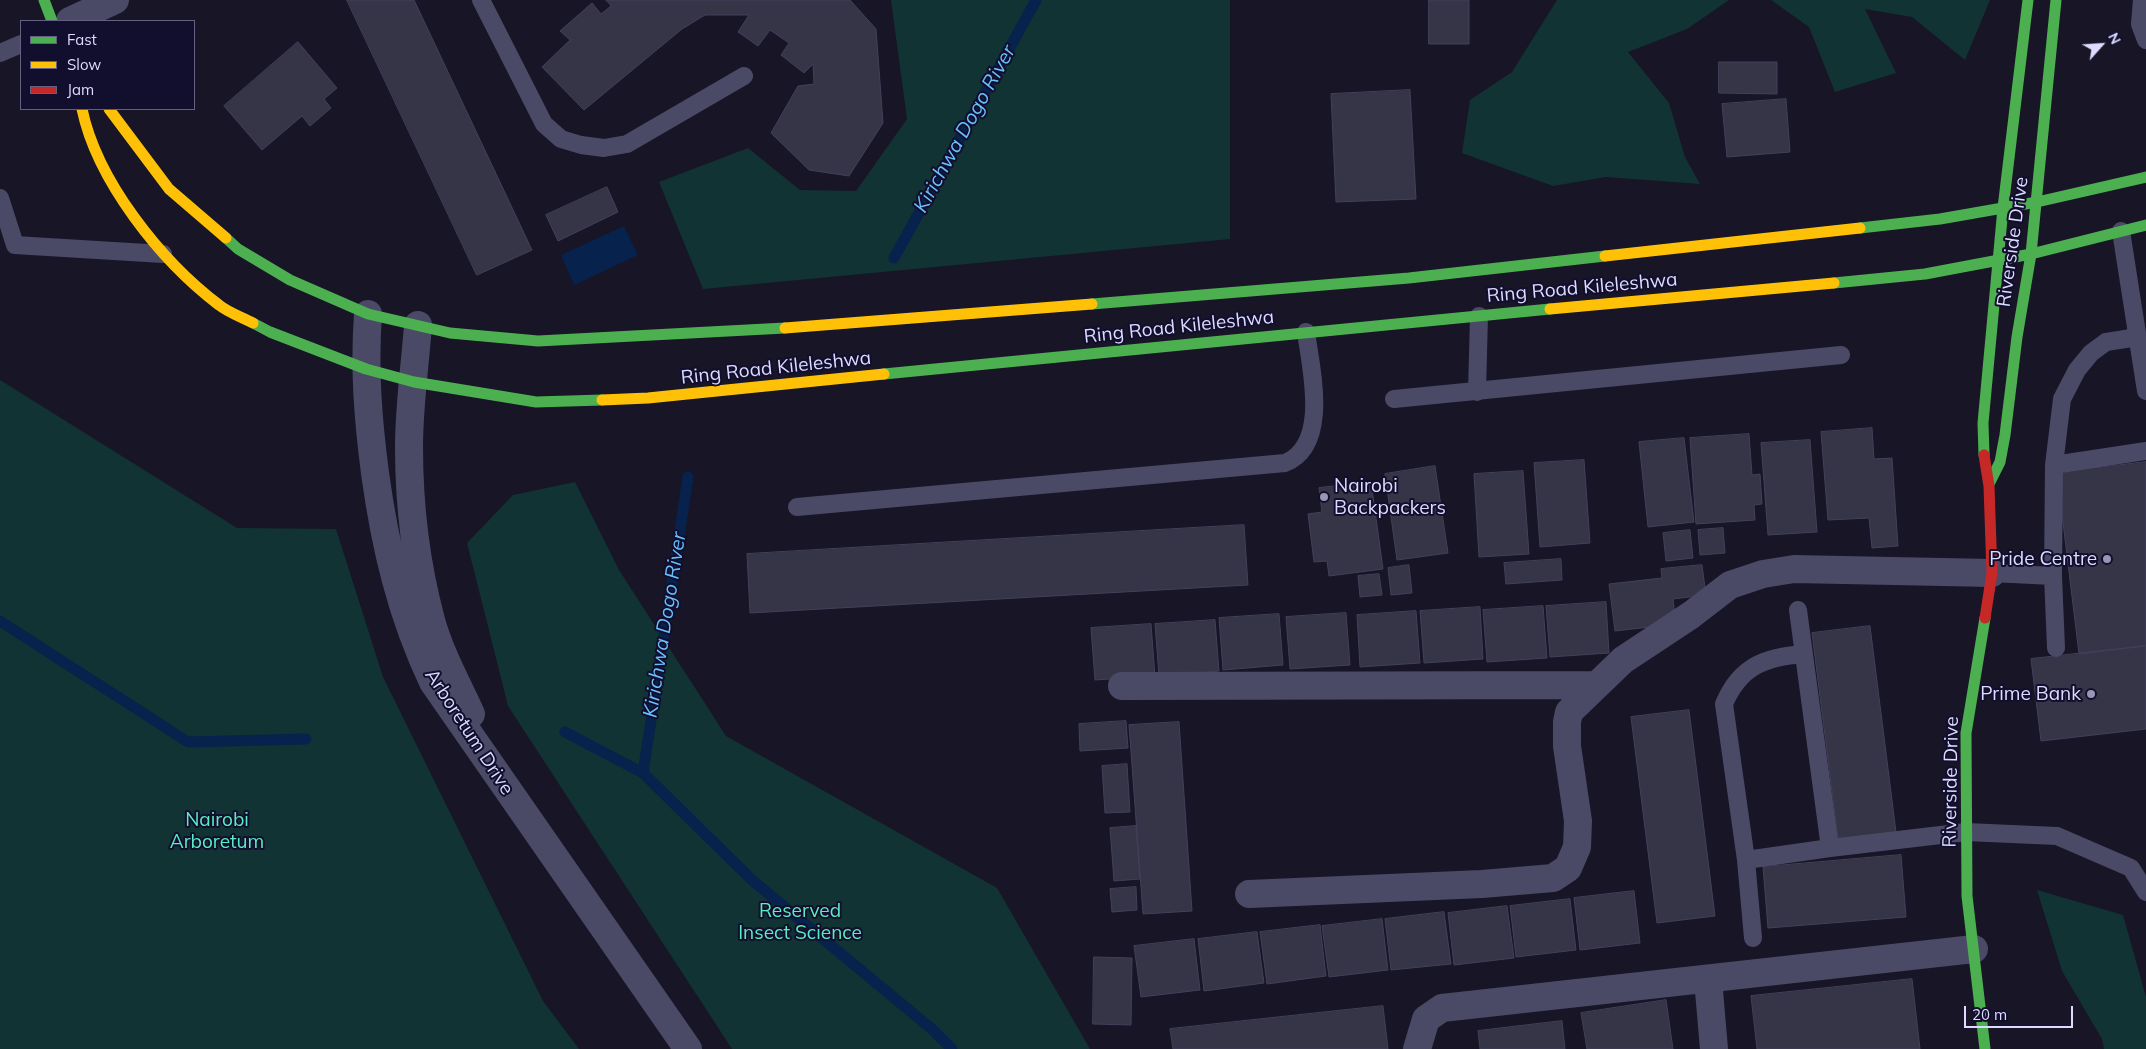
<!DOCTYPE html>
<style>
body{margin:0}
#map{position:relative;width:2146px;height:1049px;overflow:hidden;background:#171526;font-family:Mulish,sans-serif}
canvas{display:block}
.legend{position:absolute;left:20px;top:20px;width:175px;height:90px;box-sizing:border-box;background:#120e2d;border:1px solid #636081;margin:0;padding:6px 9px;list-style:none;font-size:15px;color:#dddbff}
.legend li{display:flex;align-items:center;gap:10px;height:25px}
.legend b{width:25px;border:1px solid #636081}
.north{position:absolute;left:2076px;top:20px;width:50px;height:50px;-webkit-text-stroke:4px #120e2d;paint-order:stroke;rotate:64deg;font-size:14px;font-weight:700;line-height:20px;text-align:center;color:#dddbff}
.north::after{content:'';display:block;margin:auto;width:18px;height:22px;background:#dddbff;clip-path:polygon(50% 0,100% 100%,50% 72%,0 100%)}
.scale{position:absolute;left:1964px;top:1006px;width:109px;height:22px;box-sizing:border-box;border:2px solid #dddbff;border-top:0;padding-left:6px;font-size:15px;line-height:18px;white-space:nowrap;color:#dddbff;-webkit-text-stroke:4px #120e2d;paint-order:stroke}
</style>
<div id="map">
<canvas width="2146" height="1049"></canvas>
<ul class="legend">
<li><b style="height:6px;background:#4caf50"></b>Fast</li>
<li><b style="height:6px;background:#ffc107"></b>Slow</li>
<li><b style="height:6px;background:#c62828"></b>Jam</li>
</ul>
<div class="north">N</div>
<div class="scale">20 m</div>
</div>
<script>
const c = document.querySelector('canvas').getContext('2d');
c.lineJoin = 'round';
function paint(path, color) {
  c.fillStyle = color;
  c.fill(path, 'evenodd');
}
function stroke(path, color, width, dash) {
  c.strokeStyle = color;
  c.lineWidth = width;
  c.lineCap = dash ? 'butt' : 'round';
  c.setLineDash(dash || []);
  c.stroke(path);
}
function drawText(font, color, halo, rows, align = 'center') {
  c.font = font + ' Mulish,sans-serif';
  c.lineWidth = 4;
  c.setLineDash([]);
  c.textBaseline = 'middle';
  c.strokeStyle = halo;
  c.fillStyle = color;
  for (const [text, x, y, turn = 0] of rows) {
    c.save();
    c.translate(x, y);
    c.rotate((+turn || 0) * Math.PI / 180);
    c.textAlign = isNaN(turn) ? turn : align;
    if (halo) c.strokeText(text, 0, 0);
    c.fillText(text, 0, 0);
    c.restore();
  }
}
const green = new Path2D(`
 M891 0H1230V239L703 289 659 182 748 148 800 190 856 191 907 119Z
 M1557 0H1729L1687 29 1628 52 1669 103 1685 157 1700 184 1606 177 1553 186 1462 153 1470 100 1512 72Z
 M1771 0H1990L1965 60 1912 17 1865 9 1896 73 1835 92 1809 27Z
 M0 380 237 528 336 529 383 677 543 1001 579 1049H0Z
 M575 482 619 570 726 736 997 888 1090 1049H732L508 706 467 543 513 495Z
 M2037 890 2123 915 2146 997V1049H2104L2102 1039 2062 971Z`);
const water = new Path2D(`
 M624 226 638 255 574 285 561 255Z`);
const stream = new Path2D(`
 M894 258 1036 0
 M0 621 188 742 306 739
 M565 732 643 773 752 880 933 1030 952 1049
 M643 773 688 477`);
const building = new Path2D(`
 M347 0H414L532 250 477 275Z
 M606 0H850L876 29 883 123 849 176 809 170 771 133 798 86 814 84 813 64 804 73 781 55 789 43 770 30 758 46 738 32 749 15H705L682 29 584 110 542 67 570 40 560 31 592 3 601 14 611 6Z
 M1429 0H1469V44H1429Z
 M298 42 337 88 324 99 331 108 310 126 302 116 262 150 224 106Z
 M1719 62H1777V94L1719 93Z
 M1410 90 1416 199 1336 202 1331 94Z
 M1786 99 1790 152 1727 157 1722 104Z
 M607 187 618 212 558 241 546 215Z
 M1872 428 1874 459 1892 458 1898 546 1872 548 1869 518 1828 520 1821 432Z
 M1749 434 1752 475 1760 474 1762 504 1754 505 1755 520 1696 524 1690 438Z
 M1684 438 1694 522 1648 527 1639 442Z
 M1810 440 1817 532 1768 535 1761 443Z
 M1584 460 1590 543 1540 547 1534 463Z
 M2146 462V646L2079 654 2057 473Z
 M1435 466 1448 553 1397 560 1385 474Z
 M1523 471 1529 554 1479 557 1474 474Z
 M1371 482 1383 569 1329 576 1327 561 1314 562 1308 514 1322 512 1319 488Z
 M1244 525 1248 585 750 613 747 554Z
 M1723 528 1725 553 1700 555 1698 530Z
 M1690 530 1693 558 1666 561 1663 533Z
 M1561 559 1562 580 1506 584 1504 563Z
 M1409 565 1412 593 1391 595 1388 568Z
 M1702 565 1706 595 1673 599 1676 624 1615 631 1609 584 1662 578 1661 569Z
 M1379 574 1382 595 1360 597 1358 576Z
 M1606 602 1609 653 1550 657 1546 606Z
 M1543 606 1547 658 1487 662 1483 610Z
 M1480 607 1483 659 1424 663 1420 611Z
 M1416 611 1420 663 1360 667 1357 615Z
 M1346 613 1350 665 1290 669 1286 617Z
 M1279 614 1283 665 1223 670 1219 618Z
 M1215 620 1219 671 1159 676 1155 624Z
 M1151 624 1155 676 1095 680 1091 628Z
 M1870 626 1896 832 1838 839 1812 633Z
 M2146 646V729L2041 741 2031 659Z
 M1689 710 1715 916 1657 923 1631 717Z
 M1126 721 1128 748 1080 751 1079 724Z
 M1179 722 1192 911 1143 914 1129 725Z
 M1127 764 1130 812 1105 813 1102 766Z
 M1136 826 1140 879 1114 881 1110 828Z
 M1901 855 1906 917 1768 928 1763 867Z
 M1136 887 1137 910 1112 912 1110 889Z
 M1634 891 1640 943 1580 950 1574 898Z
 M1570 899 1576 950 1516 957 1510 906Z
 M1507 906 1514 958 1454 965 1448 913Z
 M1444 912 1451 964 1391 970 1385 919Z
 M1382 919 1388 970 1329 977 1322 926Z
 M1320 925 1326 976 1267 984 1260 932Z
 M1257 932 1264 983 1204 991 1198 939Z
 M1194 939 1200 990 1141 997 1134 946Z
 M1094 957 1132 958 1131 1025 1093 1024Z
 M1912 979 1920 1049H1757L1751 996Z
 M1666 1000 1673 1049H1587L1581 1013Z
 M1383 1006 1388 1049H1173L1170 1029Z
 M1562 1021 1565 1049H1480L1478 1031Z`);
const lane = new Path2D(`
 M481 0 544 124 561 139 581 145 604 148 627 144 744 76
 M2142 0 2140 24 2146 40
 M0 53 21 44
 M0 198 15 245 163 254
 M2121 231 2146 391
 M1477 392 1479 316
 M1394 399 1841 355
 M2054 465 2062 399 2077 370 2091 353 2106 342 2138 337
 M797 507 1285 463C1330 445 1311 369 1306 332
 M1992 573 2053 576
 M1798 610 1830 848 1966 832 2057 836 2131 868 2146 892
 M2056 648 2053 576 2054 465 2146 451
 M1746 860 1830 848
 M1753 938 1746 860 1724 704C1740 666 1765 657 1804 654`);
const street = new Path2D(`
 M70 21 115 0
 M368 314C364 369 368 419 375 473 385 546 401 615 433 682L688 1049
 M418 325C415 366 409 406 409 447 409 504 416 564 431 620 440 653 457 683 471 714
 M1122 686 1595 685
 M1249 894 1482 884 1553 878 1568 868 1577 847 1578 821 1567 746V722L1569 712 1623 660 1691 615 1730 585 1763 574 1794 569 1992 573
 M1708 979 1714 1049
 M1417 1049 1426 1019 1442 1008 1974 949`);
const fast = new Path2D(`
 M44 0 52 21
 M1860 228 1940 219 2037 202 2146 177
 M226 238 238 249 290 280 368 314 450 333 538 341 785 328
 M1834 283 1925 274 2031 254 2146 225
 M1092 304 1409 278 1605 256
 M253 323 270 332 366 369 414 382 536 402 602 400
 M884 374 1550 309
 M1984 455 1983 423 2003 208 2028 0
 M1990 482 2000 462 2005 435 2017 337 2031 254 2056 0
 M1985 618 1966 733 1967 896 1985 1049`);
const slow = new Path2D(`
 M82 109C97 181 161 261 219 305 229 313 242 317 253 323
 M109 109 169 189 226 238
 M1605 256 1860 228
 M1550 309 1834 283
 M785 328 1092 304
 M602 400 648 398 884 374`);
const jam = new Path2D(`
 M1984 455 1989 486 1992 573 1985 618`);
const markers = [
 [1324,497,5,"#9896b3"],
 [2107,559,5,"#9896b3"],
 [2091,694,5,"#9896b3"]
];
const streetNames = [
 ["Riverside Drive",2013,242,-82],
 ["Ring Road Kileleshwa",1582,288,-5],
 ["Ring Road Kileleshwa",1179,327,-6],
 ["Ring Road Kileleshwa",776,368,-6],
 ["Arboretum Drive",469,732,57],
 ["Riverside Drive",1951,782,-89]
];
const poiNames = [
 ["Nairobi",1334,486,"left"],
 ["Backpackers",1334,508,"left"],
 ["Pride Centre",2097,559],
 ["Prime Bank",2081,694]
];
const parkNames = [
 ["Nairobi",217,820],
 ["Arboretum",217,842],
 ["Reserved",800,911],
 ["Insect Science",800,933]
];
const waterNames = [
 ["Kirichwa Dogo River",965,129,-61],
 ["Kirichwa Dogo River",665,625,-81]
];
paint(green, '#123333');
paint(water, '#07224c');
stroke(stream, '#07224c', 11);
paint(building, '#363447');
stroke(building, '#43405a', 1);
stroke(lane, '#4a4a67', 18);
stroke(street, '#4a4a67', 28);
stroke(fast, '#4caf50', 11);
stroke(slow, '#ffc107', 11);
stroke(jam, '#c62828', 11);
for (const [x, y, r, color] of markers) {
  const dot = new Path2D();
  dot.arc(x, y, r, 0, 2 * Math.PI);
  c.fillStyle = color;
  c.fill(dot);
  stroke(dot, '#120e2d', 2);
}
drawText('19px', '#dddbff', '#120e2d', streetNames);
drawText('19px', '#dddbff', '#120e2d', poiNames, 'right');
drawText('19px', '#59edc1', '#120e2d', parkNames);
drawText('italic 20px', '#69c0ff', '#120e2d', waterNames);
</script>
